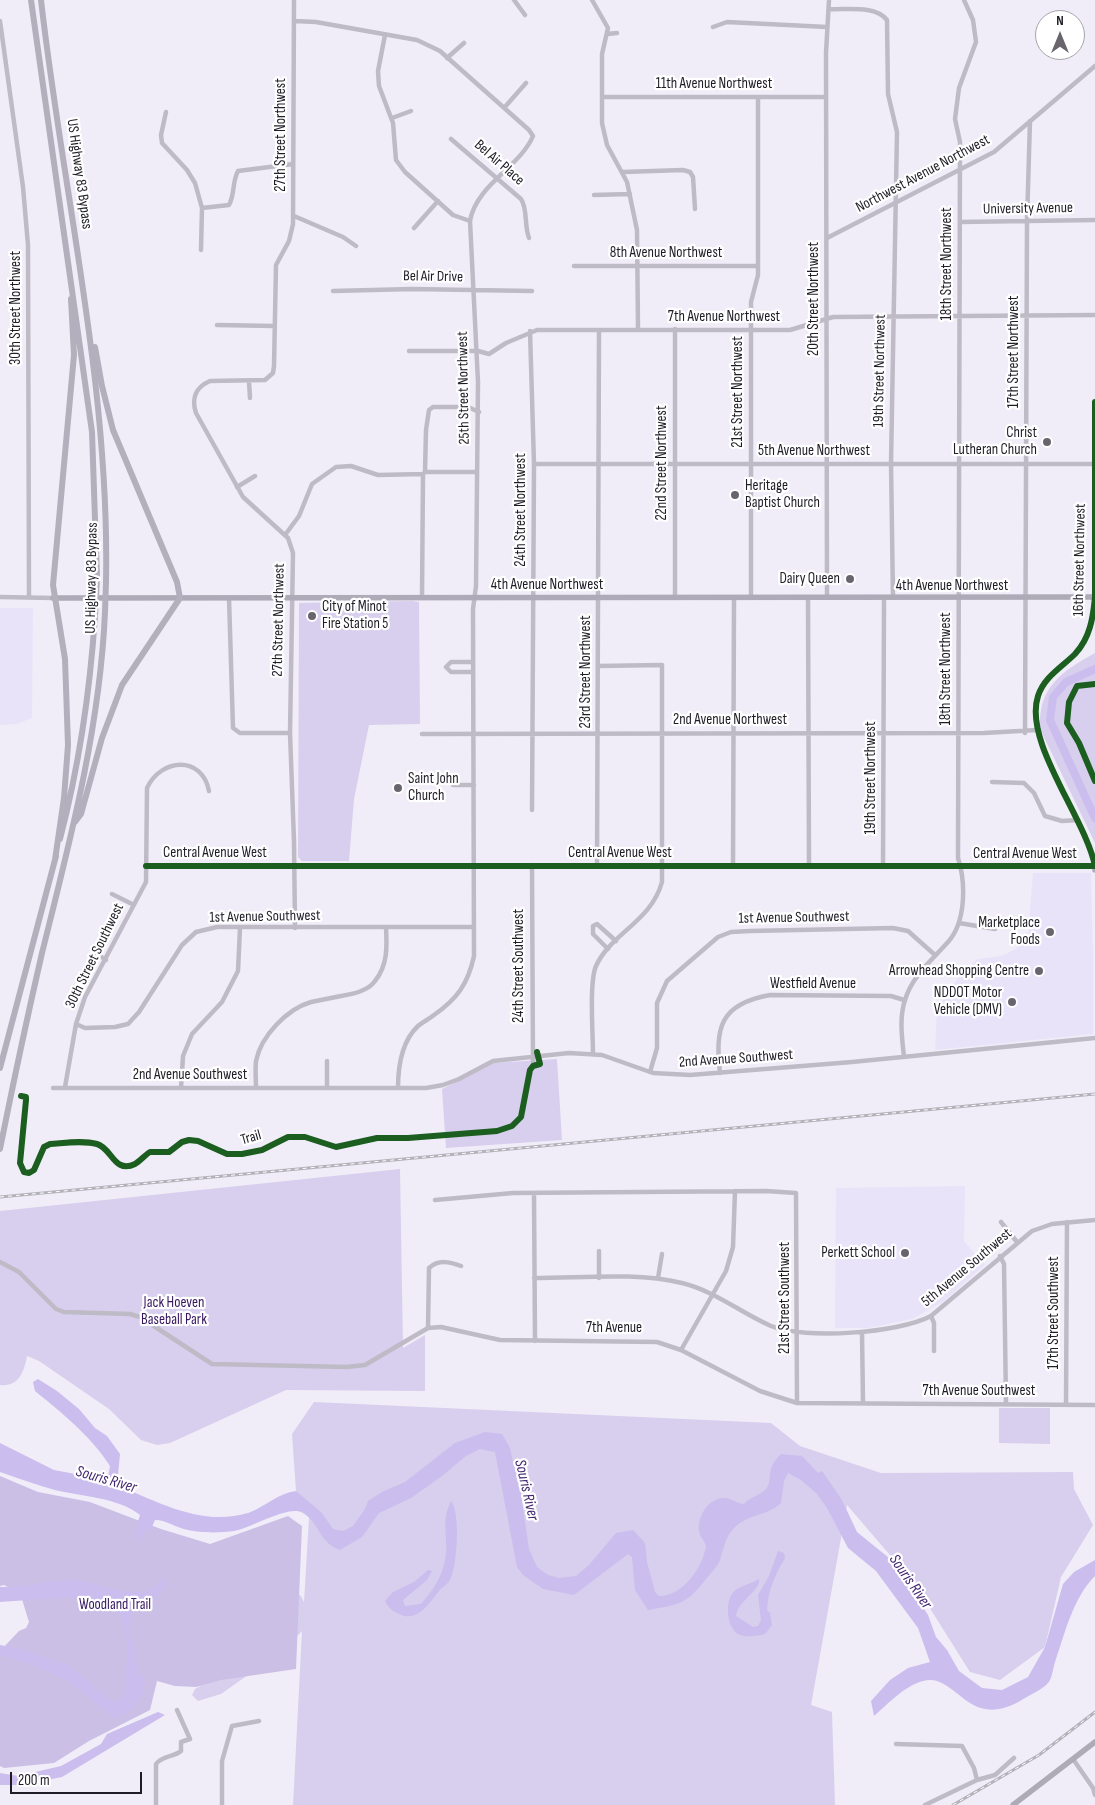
<!DOCTYPE html>
<style>
body{margin:0}
#map{position:relative;width:1095px;height:1805px;overflow:hidden;background:#f0edf8;font-family:"Sofia Sans Condensed",sans-serif}
canvas{display:block}
.north{position:absolute;left:1035px;top:10px;width:50px;height:50px;box-sizing:border-box;background:#fff;border:1px solid #a5a4a8;border-radius:50%;rotate:0deg;font-size:14px;font-weight:700;line-height:20px;text-align:center;color:#1e1c25}
.north::after{content:'';display:block;margin:auto;width:18px;height:22px;background:#68656f;clip-path:polygon(50% 0,100% 100%,50% 72%,0 100%)}
.scale{position:absolute;left:10px;top:1772px;width:132px;height:22px;box-sizing:border-box;border:2px solid #1e1c25;border-top:0;padding-left:6px;font-size:15px;line-height:18px;white-space:nowrap;color:#1e1c25;-webkit-text-stroke:4px #fff;paint-order:stroke}
</style>
<div id="map">
<canvas width="1095" height="1805"></canvas>
<div class="north">N</div>
<div class="scale">200 m</div>
</div>
<script>
const c = document.querySelector('canvas').getContext('2d');
c.lineJoin = 'round';
function paint(path, color) {
  c.fillStyle = color;
  c.fill(path, 'evenodd');
}
function stroke(path, color, width, dash) {
  c.strokeStyle = color;
  c.lineWidth = width;
  c.lineCap = dash ? 'butt' : 'round';
  c.setLineDash(dash || []);
  c.stroke(path);
}
function drawText(font, color, halo, rows, align = 'center') {
  c.font = font + ' "Sofia Sans Condensed",sans-serif';
  c.lineWidth = 4.5;
  c.setLineDash([]);
  c.textBaseline = 'middle';
  c.strokeStyle = halo;
  c.fillStyle = color;
  for (const [text, x, y, turn = 0] of rows) {
    c.save();
    c.translate(x, y);
    c.rotate((+turn || 0) * Math.PI / 180);
    c.textAlign = isNaN(turn) ? turn : align;
    if (halo) c.strokeText(text, 0, 0);
    c.fillText(text, 0, 0);
    c.restore();
  }
}
const built = new Path2D(`
 M0 608H33L32 718 17 724 0 725Z
 M1033 873H1091L1093 954V1034L935 1050 937 1008 958 978 977 959 1001 956 1016 949 1028 936Z
 M965 1186 964 1241 985 1265 944 1301 912 1319 868 1328H835L836 1188Z`);
const green = new Path2D(`
 M412 601 419 602 420 724 369 725 354 799 349 861H302L298 857 299 603Z
 M1095 653V843L1040 729C1038 687 1061 672 1095 653Z
 M557 1059 562 1140 446 1148 442 1089 493 1063Z
 M400 1169 403 1348 425 1335V1391L286 1390 170 1443 157 1445 141 1440 109 1409 39 1361 27 1356C24 1372 19 1387 0 1385V1211Z
 M314 1402 771 1423 800 1446 881 1473 1073 1472 1074 1489 1093 1525 1061 1577 1045 1647 1000 1680 970 1672 914 1583 847 1505 811 1705 832 1712 835 1805H293L302 1631 285 1649 221 1694 198 1701 192 1695 195 1689 240 1664 286 1586 301 1596 304 1602 309 1518 296 1491 292 1434Z
 M999 1408H1050V1444L999 1443Z`);
const forest = new Path2D(`
 M0 1476 38 1492 90 1502 161 1529 210 1544 288 1516 302 1526 296 1669 221 1680 196 1687 175 1686 157 1681 150 1710 89 1741 54 1763 4 1768 0 1766V1651L19 1631 26 1628 29 1622 20 1593 4 1585 0 1586Z`);
const water = new Path2D(`
 M38 1379 57 1391 79 1409 95 1428 107 1436 120 1454 117 1485C158 1502 202 1527 248 1513 265 1507 278 1493 296 1491L322 1513 333 1529 343 1531 353 1526 365 1509 368 1501 382 1492 405 1482 455 1443 485 1432 502 1434 510 1448 515 1471 518 1474 529 1549 537 1567 548 1575 559 1578 576 1576 589 1565 616 1533 633 1530 645 1543 647 1562 655 1592 659 1596C683 1596 703 1567 706 1546 705 1542 702 1539 700 1535 695 1520 707 1498 724 1498 731 1498 737 1504 744 1504 750 1497 759 1496 766 1489 774 1479 764 1470 781 1454L802 1456 818 1473 822 1471 842 1500 857 1532 889 1558 906 1581 928 1615 936 1637 947 1650 959 1671 982 1688 1002 1690 1028 1677 1045 1647 1063 1584 1074 1572 1095 1560V1576C1073 1598 1065 1633 1055 1662 1053 1668 1052 1679 1048 1683 1043 1689 1032 1694 1025 1698 967 1735 958 1672 923 1681 904 1686 888 1704 874 1716L871 1701 890 1680 908 1668 930 1662 918 1628 876 1571 848 1548 827 1508 817 1494 801 1480 788 1473 784 1481 781 1503C769 1515 750 1514 736 1526 726 1535 724 1547 720 1560 718 1566 711 1573 706 1579 685 1606 679 1604 648 1610L635 1590 632 1557 628 1554 574 1595 543 1589 523 1575 517 1567 495 1452 480 1449 466 1456 442 1476 411 1498 379 1513 362 1537 340 1550C318 1542 320 1523 303 1513 289 1504 252 1528 234 1531 221 1533 200 1533 188 1530 176 1528 167 1520 155 1520L151 1529 144 1532 138 1544 135 1531 140 1515C117 1497 83 1497 55 1490 37 1485 18 1478 0 1472V1443L54 1470 102 1479 108 1477 110 1466C91 1436 62 1413 35 1391L33 1382Z
 M451 1501C461 1513 457 1567 450 1580 447 1585 442 1587 439 1591 429 1603 418 1623 399 1614 393 1611 388 1608 385 1601L393 1592 414 1582 428 1570 432 1571 427 1580 403 1600 405 1606 421 1604C438 1585 448 1566 446 1540 445 1525 444 1515 451 1501Z
 M778 1551 784 1553 785 1558C775 1575 768 1590 767 1610L770 1613 772 1625 765 1634C758 1636 745 1638 738 1634 727 1627 725 1604 732 1594 738 1585 750 1585 759 1579 761 1591 738 1600 736 1616L753 1627 758 1626 761 1620 758 1595 769 1576Z
 M163 1579 168 1583C161 1597 148 1603 133 1608L129 1635 133 1645 138 1671 144 1678V1692L129 1712 115 1718 66 1680 38 1667 0 1655V1645L17 1648 68 1665 113 1702 124 1696 128 1647 117 1604 69 1597 0 1602V1587C26 1588 51 1579 76 1580 97 1581 145 1607 159 1580Z
 M158 1712 165 1715 62 1777 21 1785H0V1773L18 1776 61 1766 101 1744 107 1734Z`);
const river = new Path2D(`
 M1095 669 1066 682 1053 697 1050 720 1095 818`);
const minor = new Path2D(`
 M294 0 293 224 289 241 276 265 274 366 273 373 265 380 210 381C196 387 191 398 196 413L243 497 288 538 293 553 290 733 294 841 295 928
 M514 0 525 15
 M592 0 608 28 602 54V123L607 145 627 182 637 230 638 329
 M829 9C847 10 875 5 887 20L888 94 897 132 891 463 893 598
 M0 21 23 187 28 245 29 598
 M294 21 316 22 417 40 440 51 529 130 533 136C520 167 476 185 470 221L478 382 476 586 473 609 474 956C468 984 457 999 434 1015 429 1019 423 1022 418 1026 402 1041 398 1067 398 1088
 M713 27 727 22 827 27
 M607 34 617 33
 M385 35 378 71 379 86 393 123 396 160 405 172 453 215 470 221
 M447 58 464 43
 M602 97H826
 M504 108 526 83
 M166 112 161 135 162 143 187 170 195 183 202 208
 M392 118 411 111
 M451 139 521 199C528 209 524 226 529 238
 M623 172 683 170 690 172 693 177 695 209
 M594 195 630 194
 M294 216 343 237 356 246
 M960 222 1095 220
 M414 228 438 201
 M827 238 994 152 1095 66
 M201 250 202 208 229 205C235 194 232 182 238 171L293 164
 M574 266H758
 M333 291 412 289 532 291
 M217 325 274 326
 M530 331 534 464 532 810
 M409 351H478L489 354 506 343 537 330H790L833 317 1095 315
 M249 382 250 398
 M534 464H1095
 M425 472H477
 M237 487 255 476
 M285 535 299 516 312 484 336 467 351 466 378 475 423 474
 M0 597 53 598
 M422 597 423 474 425 472 426 430 429 410 433 407H468L479 412
 M229 598 233 728 240 733H290
 M675 598V329
 M751 598V302L758 275V97
 M808 598 809 866
 M827 598 826 53 829 0
 M473 662H451L446 667 451 672H473
 M1025 733 1027 221 1030 121
 M422 734 984 733 1037 730
 M992 782 1024 783 1034 793 1045 816 1062 821 1078 820
 M453 785H474
 M532 865 533 1066
 M597 865 599 330
 M146 866H1095C1085 817 1023 742 1038 696 1044 677 1062 667 1075 654 1090 638 1093 618 1095 597V402
 M733 866 734 598
 M883 867 884 599
 M112 894 134 905
 M959 923 995 929
 M608 949 593 934V926L597 924 616 941
 M97 954 106 960
 M76 1024 85 1028 115 1027 128 1024 139 1012 182 945 196 932 217 927H474
 M593 1054C593 1034 589 982 596 966 611 933 651 922 662 882V665L598 666
 M904 1057C902 1038 899 1018 905 1000 912 976 932 960 948 942 966 922 966 883 958 858L960 142 955 119 959 88 976 42 973 20 964 0
 M650 1072 657 1048V1003L667 981 718 937 731 932 750 931 893 928 908 931 935 955
 M720 1073C715 1027 720 1004 770 995L891 996 904 1000
 M65 1087 76 1024 85 997 146 882 147 788C161 758 202 755 209 791
 M53 1088H426L443 1085 459 1079 493 1061 569 1053 602 1055 653 1073 690 1075 852 1062 1095 1038
 M181 1088 183 1056 192 1034 222 1002 238 971 240 928
 M256 1088C256 1079 255 1070 256 1061 261 1036 287 1009 311 1002 321 1000 331 998 341 996 353 994 368 991 375 981 388 965 387 946 386 927
 M327 1088V1061
 M534 1193 535 1341
 M435 1200 513 1193 766 1191 796 1193 797 1403
 M1001 1222 1017 1242
 M599 1251V1278
 M1000 1256 1004 1264 1006 1404
 M0 1262 19 1272 56 1309 64 1312 130 1314 140 1317 212 1364 347 1367 365 1365 428 1328 441 1327 500 1340 657 1342 681 1350 760 1391 797 1403 1095 1405
 M534 1278C583 1278 635 1272 682 1283 715 1291 741 1313 771 1326 805 1340 899 1333 931 1316L1032 1231 1052 1224 1095 1220
 M658 1278 662 1254
 M931 1316 934 1323V1351
 M428 1328 429 1268C439 1259 450 1262 461 1266
 M862 1332 863 1403
 M681 1350 726 1271 733 1247 735 1191
 M1066 1405 1067 1222
 M896 1744 962 1746 974 1768 977 1780
 M1073 1759 1093 1788 1095 1795
 M156 1805V1764C162 1756 174 1757 181 1751V1742L190 1739 177 1710
 M222 1805V1761L232 1726 259 1721
 M925 1805 977 1780 995 1775 1014 1758`);
const major = new Path2D(`
 M53 598 1095 597
 M1095 866V870
 M1013 1805 1095 1742`);
const highway = new Path2D(`
 M31 0 92 432 97 577
 M41 0C63 194 110 386 106 582
 M75 822 81 814 102 738 122 685 180 598 177 582 113 430 102 386 95 347
 M60 839C79 766 90 691 95 616
 M55 860 64 798 68 745 65 659 53 585 74 355 71 299
 M0 1068 56 856
 M0 1149C13 1084 27 1018 42 953 70 841 100 728 105 612`);
const rail = new Path2D(`
 M0 1197 1095 1094
 M953 1805 1039 1755 1095 1712`);
const highwayBridge = new Path2D(`
 M105 612 106 582
 M95 616 97 577`);
const cycleway = new Path2D(`
 M1095 684 1077 686 1069 702 1067 723 1079 743 1095 781
 M146 866H1095C1085 817 1023 742 1038 696 1044 677 1062 667 1075 654 1090 638 1093 618 1095 597V402
 M21 1096 26 1097V1100L20 1163 24 1172 29 1173 34 1170 44 1147 50 1144C65 1143 83 1140 97 1144 112 1148 114 1174 135 1164 140 1161 145 1155 150 1152H169L182 1142 189 1140 198 1141 227 1154H242L262 1150 288 1137H305L336 1147 377 1138H408L497 1131 512 1126 521 1117 530 1070 533 1066 540 1064 537 1052`);
const markers = [
 [1047,442,5,"#68656f"],
 [735,495,5,"#68656f"],
 [850,579,5,"#68656f"],
 [312,616,5,"#68656f"],
 [398,788,5,"#68656f"],
 [1050,932,5,"#68656f"],
 [1039,971,5,"#68656f"],
 [1012,1002,5,"#68656f"],
 [905,1253,5,"#68656f"]
];
const streetNames = [
 ["11th Avenue Northwest",714,84],
 ["27th Street Northwest",281,135,-90],
 ["Bel Air Place",499,163,41],
 ["US Highway 83 Bypass",79,174,82],
 ["Northwest Avenue Northwest",923,174,-28],
 ["University Avenue",1028,209,-1],
 ["8th Avenue Northwest",666,253],
 ["18th Street Northwest",947,264,-90],
 ["Bel Air Drive",433,277,1],
 ["20th Street Northwest",814,299,-90],
 ["30th Street Northwest",16,308,-90],
 ["7th Avenue Northwest",724,317],
 ["17th Street Northwest",1014,352,-90],
 ["19th Street Northwest",880,371,-89],
 ["25th Street Northwest",464,388,-91],
 ["21st Street Northwest",738,392,-90],
 ["5th Avenue Northwest",814,451],
 ["22nd Street Northwest",662,463,-90],
 ["24th Street Northwest",521,510,-90],
 ["16th Street Northwest",1080,560,-89],
 ["US Highway 83 Bypass",92,578,-89],
 ["4th Avenue Northwest",547,585],
 ["4th Avenue Northwest",952,586],
 ["27th Street Northwest",279,620,-89],
 ["18th Street Northwest",946,669,-90],
 ["23rd Street Northwest",586,672,-90],
 ["2nd Avenue Northwest",730,720],
 ["19th Street Northwest",871,778,-90],
 ["Central Avenue West",215,853],
 ["Central Avenue West",620,853],
 ["Central Avenue West",1025,854],
 ["1st Avenue Southwest",265,917,-1],
 ["1st Avenue Southwest",794,918,-1],
 ["30th Street Southwest",95,956,-64],
 ["24th Street Southwest",519,966,-90],
 ["Westfield Avenue",813,984],
 ["2nd Avenue Southwest",736,1059,-4],
 ["2nd Avenue Southwest",190,1075],
 ["Trail",251,1138,-16],
 ["5th Avenue Southwest",967,1268,-40],
 ["21st Street Southwest",785,1298,-90],
 ["17th Street Southwest",1054,1313,-90],
 ["7th Avenue",614,1328],
 ["7th Avenue Southwest",979,1391]
];
const poiNames = [
 ["Christ",1037,433],
 ["Lutheran Church",1037,450],
 ["Heritage",745,486,"left"],
 ["Baptist Church",745,503,"left"],
 ["Dairy Queen",840,579],
 ["City of Minot",322,607,"left"],
 ["Fire Station 5",322,624,"left"],
 ["Saint John",408,779,"left"],
 ["Church",408,796,"left"],
 ["Marketplace",1040,923],
 ["Foods",1040,940],
 ["Arrowhead Shopping Centre",1029,971],
 ["NDDOT Motor",1002,993],
 ["Vehicle (DMV)",1002,1010],
 ["Perkett School",895,1253]
];
const parkNames = [
 ["Jack Hoeven",174,1303],
 ["Baseball Park",174,1320],
 ["Woodland Trail",115,1605]
];
const waterNames = [
 ["Souris River",106,1480,16],
 ["Souris River",526,1490,77],
 ["Souris River",910,1582,55]
];
paint(built, '#e9e3f9');
paint(green, '#d7cfed');
paint(forest, '#cbbfe6');
paint(water, '#cbbded');
stroke(river, '#cbbded', 8);
stroke(minor, '#bebbc6', 4.5);
stroke(major, '#aeaab7', 5.5);
stroke(highway, '#b4afbc', 6);
stroke(rail, '#b3b1b9', 3);
stroke(rail, '#fff', 1, [4]);
stroke(highwayBridge, '#b4afbc', 6);
stroke(cycleway, '#1b5e20', 6);
for (const [x, y, r, color] of markers) {
  const dot = new Path2D();
  dot.arc(x, y, r, 0, 2 * Math.PI);
  c.fillStyle = color;
  c.fill(dot);
  stroke(dot, '#fff', 2);
}
drawText('15px', '#1e1c25', '#fff', streetNames);
drawText('15px', '#1e1c25', '#fff', poiNames, 'right');
drawText('15px', '#361760', '#fff', parkNames);
drawText('italic 16px', '#442771', '#fff', waterNames);
</script>
